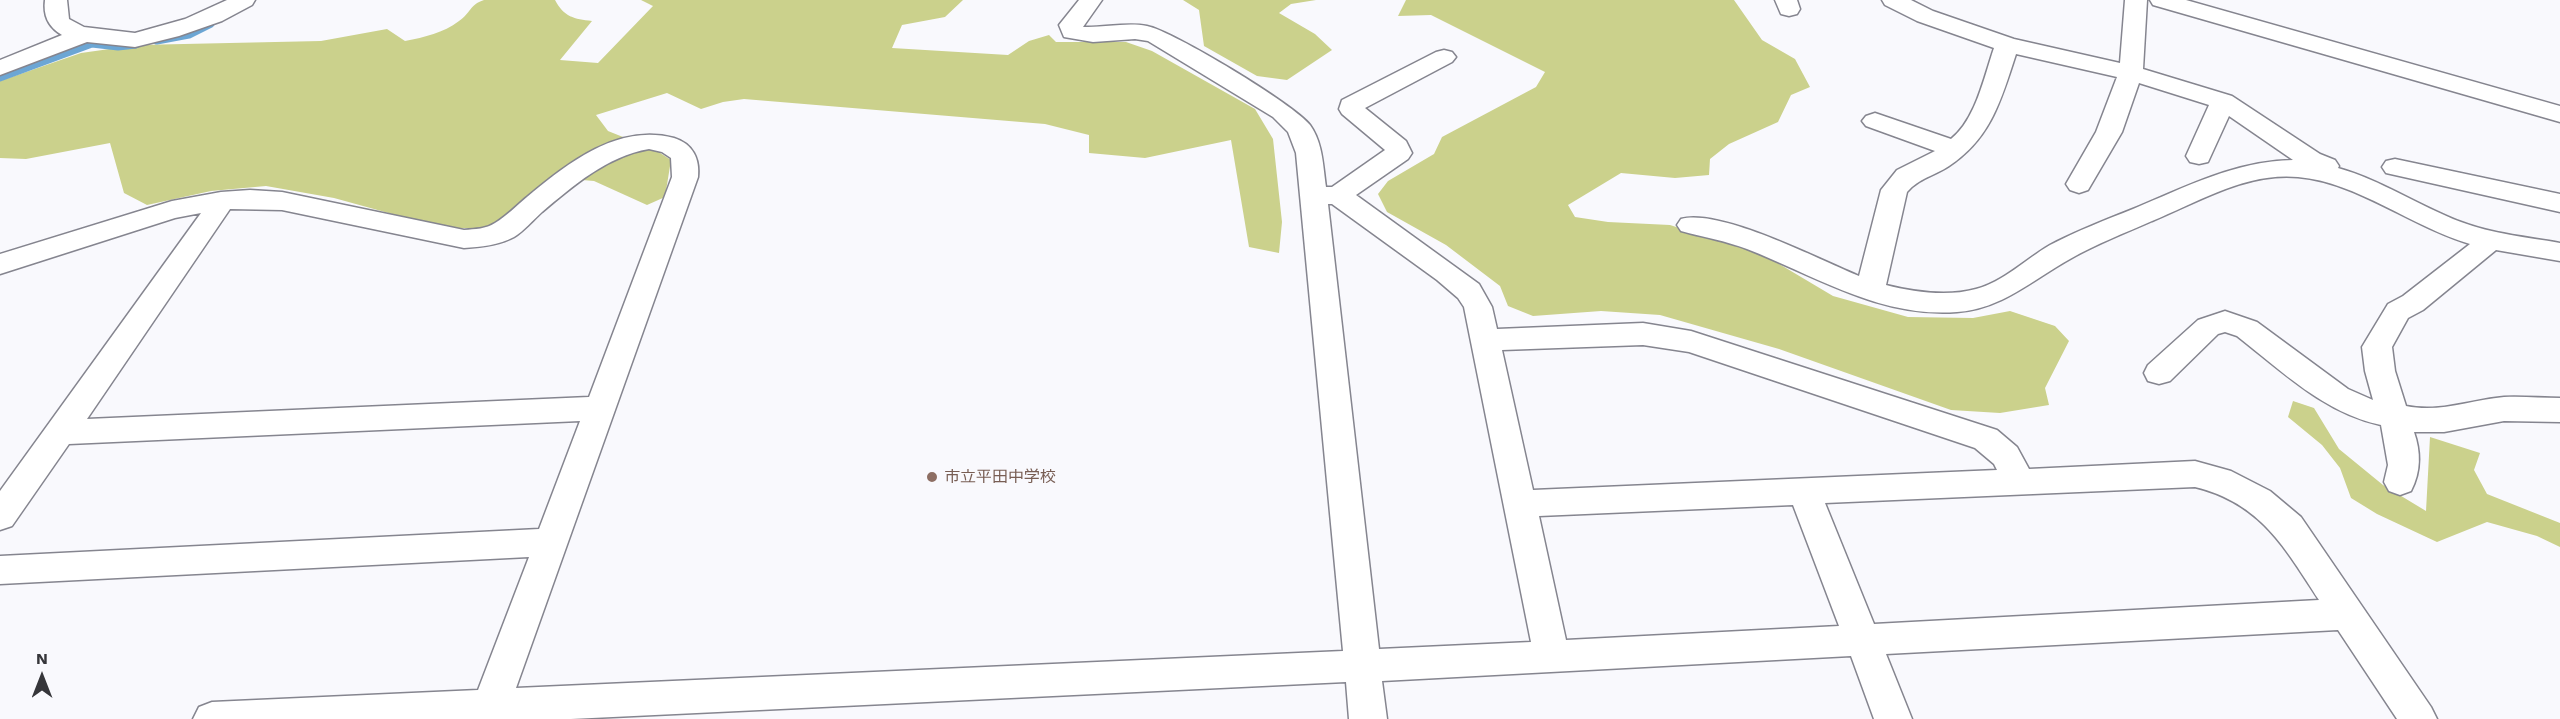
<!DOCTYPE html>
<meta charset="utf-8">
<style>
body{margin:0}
#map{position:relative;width:2560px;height:719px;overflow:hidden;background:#f9f9fd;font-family:"Work Sans",sans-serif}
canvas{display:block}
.north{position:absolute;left:12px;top:647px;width:60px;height:60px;-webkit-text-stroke:4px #f9f9fd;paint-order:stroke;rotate:0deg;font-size:16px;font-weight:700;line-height:24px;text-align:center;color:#36363a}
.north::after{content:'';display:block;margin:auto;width:21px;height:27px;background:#36363a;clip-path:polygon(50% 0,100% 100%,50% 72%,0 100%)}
</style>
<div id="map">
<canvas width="2560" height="719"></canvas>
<div class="north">N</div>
</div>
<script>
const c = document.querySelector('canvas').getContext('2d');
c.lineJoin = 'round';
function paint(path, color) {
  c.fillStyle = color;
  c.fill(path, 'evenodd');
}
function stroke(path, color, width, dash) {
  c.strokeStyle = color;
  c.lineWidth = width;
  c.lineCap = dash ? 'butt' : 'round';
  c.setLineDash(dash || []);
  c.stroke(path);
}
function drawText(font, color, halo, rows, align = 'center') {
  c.font = font + ' "Work Sans","Noto Sans JP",sans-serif';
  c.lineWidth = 5;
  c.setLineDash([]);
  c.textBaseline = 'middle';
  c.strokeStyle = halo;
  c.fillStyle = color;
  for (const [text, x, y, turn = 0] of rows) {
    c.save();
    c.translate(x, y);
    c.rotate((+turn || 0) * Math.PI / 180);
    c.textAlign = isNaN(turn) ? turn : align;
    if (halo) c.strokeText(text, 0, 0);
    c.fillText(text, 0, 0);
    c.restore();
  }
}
const forest = new Path2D(`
 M484 0H555C564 17 574 19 592 21L560 60 598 63 653 6 641 0H963L945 17 902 25 892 48 1008 55 1029 41 1049 35 1056 42H1126L1152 51 1255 109 1273 139 1282 222 1279 253 1249 247 1231 140 1145 158 1089 153V135L1045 124 744 99 723 102 701 109 667 93 596 115 608 131 623 137 637 148 657 151 671 160 665 197 647 205 594 181 559 178 515 212 488 228H443L334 198 266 186 211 191 147 205 124 193 110 143 26 159 0 158V81L81 53 138 45 321 41 387 29 405 41C425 37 443 33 459 21 471 13 469 5 484 0Z
 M1183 0H1316L1291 4 1279 13 1315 34 1332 50 1287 80 1257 76 1204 46 1199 10Z
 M1406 0H1734L1762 40 1795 59 1810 87 1791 95 1778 122 1729 144 1710 159 1709 175 1675 178 1621 173 1568 205 1575 217 1608 222 1670 225 1764 255 1833 296 1908 317 1973 318 2010 311 2055 326 2069 341 2045 388 2049 405 2000 413 1951 410 1779 349 1660 315 1601 311 1533 316 1508 306 1500 286 1446 245 1387 212 1378 194 1388 181 1434 154 1442 137 1536 87 1545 72 1431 15 1398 16Z
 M2293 401 2314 408 2339 449 2383 485 2426 511 2430 437 2480 453 2474 470 2487 494 2560 523V547L2537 536 2487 522 2437 542 2377 514 2351 498 2340 468 2322 445 2288 417Z`);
const stream = new Path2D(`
 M157 41 189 35 211 24
 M0 78 92 44 118 47 136 45`);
const minor = new Path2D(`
 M45 0H67L69 19 84 27 135 33 185 19 227 0H255L252 5 222 21 179 36 135 47 87 42 0 75V60L62 35C48 27 43 15 45 0Z
 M1079 0H1102L1083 27C1104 28 1126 22 1147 26 1173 31 1295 105 1310 125 1323 143 1323 167 1326 187H1332L1385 150 1342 114 1339 109 1342 100 1436 52 1444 50 1452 52 1456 57 1452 62 1365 108 1406 141 1412 153 1408 159 1356 195 1479 284 1492 307 1497 329 1643 323 1691 331 1997 430 2017 447 2029 469 2195 461 2231 471 2270 491 2301 517 2431 707 2437 719H2397L2338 630 1886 654 1912 719H1874L1851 656 1382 681 1387 719H1349L1346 682 571 719H193L199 707 212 702 478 690 529 557 0 584V556L539 529 580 421 69 444 12 526 0 530V491L201 213 175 218 0 274V254L172 201 221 192 250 190 282 192 464 230C475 229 486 229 495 223 507 216 517 205 527 197 568 163 618 123 674 138 693 144 700 159 698 177L516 688 1343 651 1296 153 1288 132 1273 117 1148 41 1135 39 1093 42 1064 37 1059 25ZM649 149 662 152 671 158 672 177 589 397 87 419 230 209 282 210 464 248C481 247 499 245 514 237 524 231 533 220 542 212 573 186 607 156 649 149ZM1328 204H1332L1437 280 1458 298 1464 307 1531 642 1379 649ZM1643 345 1689 352 1975 448 1994 464 1997 470 1533 490 1502 350ZM2195 487C2261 503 2285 548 2319 600L1874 624 1825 503ZM1793 505 1839 626 1566 640 1539 516Z
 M1775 0H1797L1800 9 1797 14 1789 16 1781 14Z
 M1882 0H1911L1933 11 2014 39 2120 63 2125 0H2147L2143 69 2232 96 2320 154 2335 160 2339 166 2338 168C2381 180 2419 206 2461 222 2492 234 2527 237 2560 243V261L2496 250 2423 310 2408 318 2392 347 2395 371 2406 406C2440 413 2470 400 2504 397 2522 396 2542 398 2560 398V422L2504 421 2444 432H2414C2421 452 2421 472 2411 491L2400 495 2389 491 2384 482 2388 465 2381 425C2324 413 2282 371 2237 336L2225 332 2218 334 2170 381 2159 384 2148 381 2144 373 2148 365 2198 320 2225 311 2257 322 2348 389 2373 400 2365 371 2362 347 2388 304 2403 296 2470 244C2412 227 2357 182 2298 177 2246 172 2198 202 2152 221 2125 233 2096 244 2070 259 2032 280 2002 309 1957 312 1880 318 1816 276 1747 249 1726 241 1703 237 1681 231L1677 225 1681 219C1720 208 1820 260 1859 276L1881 190 1897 170 1935 151 1866 126 1862 121 1866 116 1875 113 1951 139C1976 119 1984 77 1994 48L1917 21 1885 5ZM2016 54 2117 77 2096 132 2066 184 2070 190 2079 193 2088 190 2122 132 2139 83 2209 105 2186 156 2190 162 2199 164 2208 162 2229 116 2293 160C2235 161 2186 187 2133 209 2105 220 2077 231 2050 245 2026 259 2003 282 1976 289 1947 297 1914 292 1886 285L1907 192C1919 178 1934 176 1949 166 1991 138 2001 100 2016 54Z
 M2150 0H2186L2560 106V122L2153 5Z
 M2395 159 2560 194V212L2386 173 2382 167 2386 161Z`);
const markers = [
 [932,477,6,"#8d6e63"]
];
const educationNames = [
 ["市立平田中学校",944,477]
];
paint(forest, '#cbd18c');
stroke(stream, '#6ca6d4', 7);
stroke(minor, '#85858f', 3);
paint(minor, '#fff');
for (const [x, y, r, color] of markers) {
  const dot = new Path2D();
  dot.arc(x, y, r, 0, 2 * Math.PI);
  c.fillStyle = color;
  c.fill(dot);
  stroke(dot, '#f9f9fd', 2);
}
drawText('16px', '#785e54', '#f9f9fd', educationNames, 'left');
</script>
